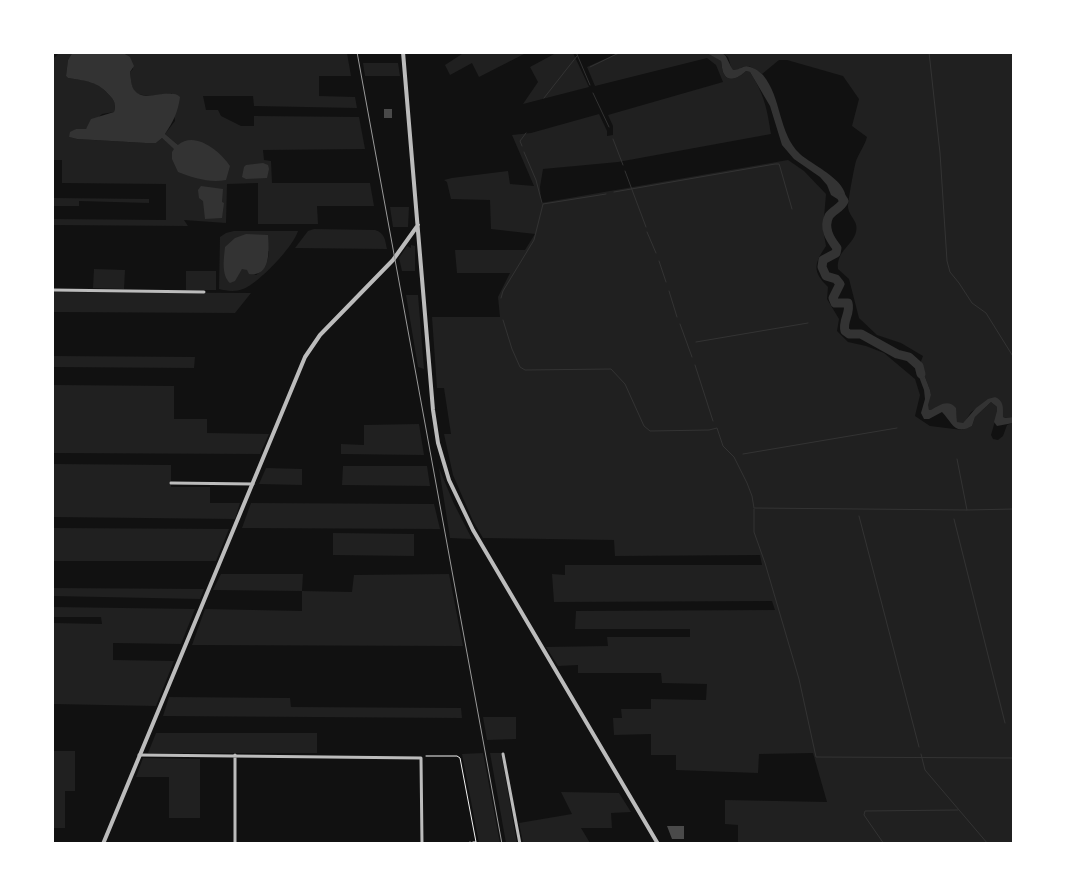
<!DOCTYPE html>
<style>
body{margin:0}
#map{position:relative;width:1066px;height:896px;overflow:hidden;background:#111;font-family:Lato,sans-serif}
canvas{display:block}
.frame{position:absolute;inset:0;border:54px solid #fff;pointer-events:none}
</style>
<div id="map">
<canvas width="1066" height="896"></canvas>
<div class="frame"></div>
</div>
<script>
const c = document.querySelector('canvas').getContext('2d');
c.lineJoin = 'round';
function paint(path, color) {
  c.fillStyle = color;
  c.fill(path, 'evenodd');
}
function stroke(path, color, width, dash) {
  c.strokeStyle = color;
  c.lineWidth = width;
  c.lineCap = dash ? 'butt' : 'round';
  c.setLineDash(dash || []);
  c.stroke(path);
}
const green = new Path2D(`
 M707 52 721 61C722 65 722 71 724 74 729 84 741 76 746 71L750 72C764 94 767 108 771 134L618 162 543 169 540 187 541 203 788 160 804 171 826 194 823 229 826 246C814 264 812 271 828 287L827 299 839 319 837 331 848 342 866 346 884 353 915 379 920 395 915 416 930 426 962 430 972 426 975 417 991 402 997 407 998 411 991 435 993 439 998 440 1003 436 1007 425 1013 423V843H687L738 842V825L725 824V800L827 802 813 753 759 754 758 773 676 770V755H651V734L614 735 613 718H622L621 709H651V699L706 700 707 684 662 683 661 673H578V665L558 666 546 647 608 646 607 637H690V629H575L576 611 775 610 772 601 554 602 552 574 565 575V565H762L760 555 615 556 614 540 483 538 473 521 453 475 444 434H451L444 388H437L432 317H500L498 297 510 273H457L455 250H525L535 234 491 229 490 200 451 199 447 182 444 180 452 178 508 171 510 184 534 186 512 135 531 133 599 114 607 131V136L613 135V126L608 115 723 82 716 65 707 58 595 86 587 67 618 53Z
 M59 53H73L68 60 66 76 68 78C87 81 97 80 111 97 115 102 116 105 114 112L102 114 86 129H76L69 137 77 139 146 143H156L162 138 175 149 172 159 178 145 165 134 175 121 172 93C164 95 141 98 135 92 131 88 131 78 130 72L133 69 123 53H114H347L351 76H319V96L355 97 357 108 254 106 253 96H203L206 110H218L221 116 241 126H254V116L359 117 365 149 263 150 264 160 271 161 272 183H370L374 206H317L318 224H258V183L227 184 226 223 184 220 188 226 53 225V219L166 220V184L62 183V160H52L53 59Z
 M461 53H526L479 77 472 63 450 75 445 65 462 54Z
 M556 53H573L589 87 523 104 538 82 530 67Z
 M722 53H1013V417L1004 418 1003 417 995 397 971 412 966 420 963 423H957L956 412 929 410 927 405 931 395 930 390 920 364 923 356 901 343 877 335 859 318 849 279 838 269C836 251 853 245 856 232 859 221 849 217 848 207 848 201 854 168 856 161 859 153 865 145 867 137L852 126 859 99 843 76 787 60H779L762 74 749 66 742 67 739 70H732L728 57Z
 M363 63H398L400 76H365Z
 M53 198 149 199V203L79 201V206H53Z
 M390 207H409L408 227H393Z
 M314 229 375 230C385 233 385 240 387 249L295 248 308 231Z
 M234 231H298C294 246 258 284 243 289 236 292 226 291 219 289L220 237 226 233ZM269 251C268 262 266 269 256 275L244 268 240 270Z
 M411 245 415 246V271H402L399 258 407 246 411 248Z
 M94 269 125 270 124 289 93 288Z
 M186 271H216V290H186Z
 M53 292 251 293 235 313 53 312Z
 M406 295H418L424 369 418 367Z
 M53 356 195 357 194 368 53 367Z
 M53 385 174 386V419H207V433L269 434 260 454 53 453Z
 M419 424 424 455 341 454V444L364 445V425Z
 M53 464 171 465V487H210V503H240L235 519 53 517Z
 M343 466H427L430 486 342 485Z
 M266 468 302 469V485L259 484Z
 M439 468 454 504 472 539 450 538Z
 M251 503 434 504 440 529 242 528Z
 M53 528 229 529 216 561H53Z
 M333 533 414 534V556L333 555Z
 M221 574H303L302 591 352 592 354 575 449 574 463 646 192 645 205 609 302 611V591L213 590Z
 M53 588 204 589 200 599 53 596Z
 M53 607 195 609 181 644 113 643V660L174 661 156 706 53 704V623L102 624 101 617H53Z
 M169 697 290 698 291 707 461 708 462 718 163 716Z
 M483 717H516V739L487 740Z
 M156 733H317V753H148Z
 M53 751H75V791H65V828H53Z
 M483 753 484 758 500 843H479L462 754Z
 M490 753H501L517 843H506Z
 M143 758 200 759V818H169V777H136Z
 M561 792 619 793 631 812 611 813 612 828H581L590 843H523L519 823 572 814Z`);
const water = new Path2D(`
 M73 52 123 53 130 57 134 66 130 72C131 78 131 87 135 91 145 103 171 87 180 97 178 112 173 122 165 134L178 145C195 130 221 152 230 166L226 180C209 183 194 178 178 172L172 159V152L174 149 162 138 156 143H146L77 139 69 137 70 132 76 129H86L91 119 114 112C116 106 115 102 111 97 98 81 86 81 68 78L66 76 68 60Z
 M707 53C729 52 723 53 733 70 738 70 738 69 743 67 749 64 759 71 763 75 782 98 778 133 800 154 814 167 861 185 841 211L837 206 839 203V200L831 195 827 185 820 177 794 159 782 145 770 106 750 72 746 71C741 76 729 84 724 74 722 71 722 65 721 61Z
 M263 163 268 165 269 169 267 178 246 179 242 177 244 167 246 165Z
 M201 186 223 189 222 202 224 203 222 218 205 219 203 201 199 198 198 190Z
 M246 234 268 235C269 251 271 277 249 274L247 270 242 269 235 281 230 283C221 275 224 258 225 247L235 238Z
 M920 364 930 390 931 395 928 405 929 410H931C940 405 948 399 956 408L957 422 963 423 976 408 988 399 995 397C1004 401 1003 407 1003 417L1005 418 1013 417V423L997 426 994 422 997 411V407L991 402 975 417 972 426C954 436 952 422 942 412L929 419H924L921 413 925 399 924 390 915 366Z`);
const stream = new Path2D(`
 M576 52 590 85
 M929 52 940 153 947 261 950 272 959 283 972 303 986 313 1014 358
 M590 67 621 52
 M593 93 609 127
 M544 98 577 56
 M613 139 623 165
 M522 146 520 141 526 133
 M524 152 536 180 542 203
 M625 171 646 227
 M614 192 775 164H779L780 167 792 209
 M647 232 656 253
 M659 261 666 282
 M669 291 677 317
 M501 298 503 291 534 240 543 204 606 194
 M503 320 512 349 520 367 525 370 611 369 625 384 644 426 650 431 709 430 717 428 723 446 734 457 747 483 752 496 754 508 967 510 957 459
 M680 324 692 357
 M696 342 808 323
 M695 365 713 421
 M743 454 897 428
 M754 509V532L765 563 799 679 816 757 1014 758
 M967 510 1014 509
 M859 516 919 747
 M954 519 1005 723
 M921 754 925 770 988 844
 M884 844 864 815 865 811 958 810`);
const river = new Path2D(`
 M842 198 844 201C841 208 833 210 829 216 823 228 830 239 837 248L836 253 823 260 822 267 826 276 836 279 840 284 833 298 835 303H848C851 313 842 321 845 331L849 334H861L897 354 909 357 919 366 921 374`);
const building = new Path2D(`
 M384 109H392V118H384Z
 M667 826H684V839H672Z`);
const path = new Path2D(`
 M426 756H457L460 758 476 842H473`);
const minor = new Path2D(`
 M52 53 53 52
 M52 290 204 292
 M171 483 253 484
 M503 754 520 844
 M139 755 421 758 422 844
 M235 755V844
 M470 843V844`);
const tertiary = new Path2D(`
 M403 52 433 410 438 443 449 480 473 530 658 844
 M103 844 305 357 320 335 393 260 418 225`);
const rail = new Path2D(`
 M357 52 502 844`);
paint(green, '#202020');
paint(water, '#333');
stroke(stream, '#333', 1);
stroke(river, '#333', 9);
paint(building, '#4a4a4a');
stroke(path, '#f5f5f5', 1);
stroke(minor, '#bcbcbc', 3);
stroke(tertiary, '#bcbcbc', 4);
stroke(rail, '#9a9a9a', 1);
</script>
